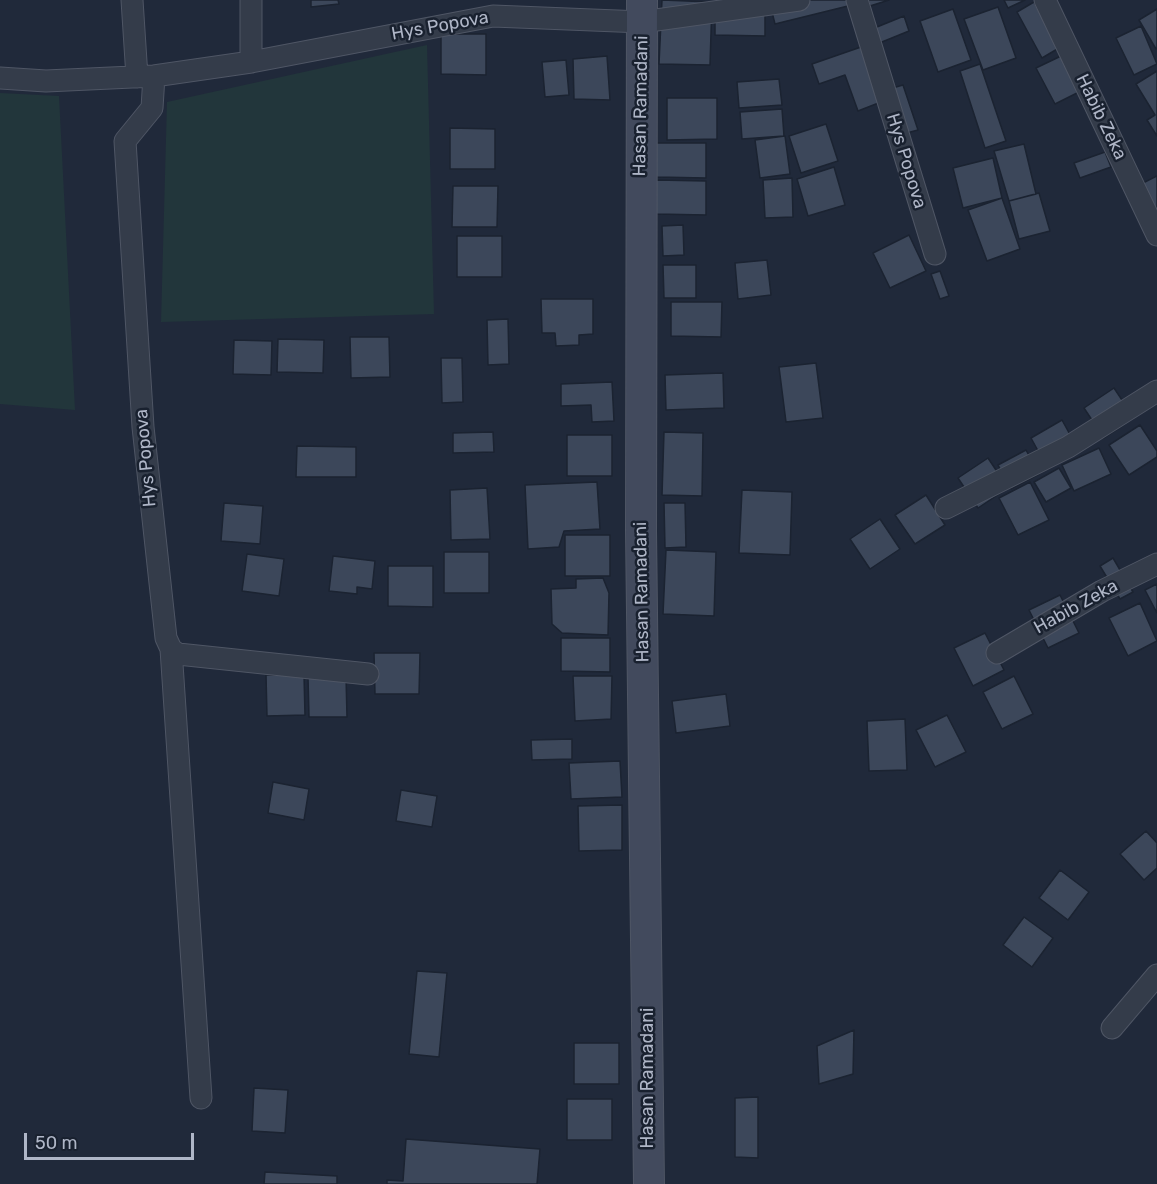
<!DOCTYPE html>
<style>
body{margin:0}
#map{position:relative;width:1157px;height:1184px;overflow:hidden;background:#20293a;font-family:Rubik,sans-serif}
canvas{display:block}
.scale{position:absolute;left:24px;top:1133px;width:170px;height:27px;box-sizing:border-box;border:3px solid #afb6c7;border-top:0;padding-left:8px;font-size:18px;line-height:21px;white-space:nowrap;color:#afb6c7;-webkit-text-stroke:4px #19212f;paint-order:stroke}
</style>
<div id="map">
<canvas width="1157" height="1184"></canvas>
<div class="scale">50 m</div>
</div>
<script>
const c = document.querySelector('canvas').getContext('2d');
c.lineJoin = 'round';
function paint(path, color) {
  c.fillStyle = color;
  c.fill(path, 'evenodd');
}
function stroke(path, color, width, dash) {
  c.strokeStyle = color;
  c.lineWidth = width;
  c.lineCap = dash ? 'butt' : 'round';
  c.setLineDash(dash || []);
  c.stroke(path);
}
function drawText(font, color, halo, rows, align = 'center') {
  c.font = font + ' Rubik,sans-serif';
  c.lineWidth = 5;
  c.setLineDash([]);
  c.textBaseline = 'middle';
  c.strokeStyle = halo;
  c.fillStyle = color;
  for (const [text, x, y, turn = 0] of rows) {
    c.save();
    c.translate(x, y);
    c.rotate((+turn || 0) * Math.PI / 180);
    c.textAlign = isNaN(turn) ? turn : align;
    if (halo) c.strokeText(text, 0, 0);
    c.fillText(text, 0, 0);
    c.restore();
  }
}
const green = new Path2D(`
 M427 45 434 314 161 322 167 102Z
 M0 93 59 96 75 410 0 404Z`);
const building = new Path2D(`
 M311 0H338L339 4 311 7Z
 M662 0 712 2 710 65 659 64Z
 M769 0H847L848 6 775 24Z
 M868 0H889L870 6Z
 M1004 0H1025L1008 8Z
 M715 1H765V36L715 35Z
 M1034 2 1059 48 1042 58 1017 12Z
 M998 7 1016 58 983 70 964 19Z
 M953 9 971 60 938 72 920 21Z
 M1157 9V48L1156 49 1139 20Z
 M904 16 909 31 877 44 872 29Z
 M1141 26 1157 64 1134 75 1116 38Z
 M441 34H486V75L441 74Z
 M861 47 881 102 858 111 845 75 819 84 812 64Z
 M607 56 610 100 574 99 573 59Z
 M1061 56 1079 92 1055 104 1036 68Z
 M566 60 569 95 545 97 542 62Z
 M980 64 1006 141 985 148 960 71Z
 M1157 71V136L1147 120 1155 115 1136 84Z
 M779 79 782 105 739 108 737 82Z
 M903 85 918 130 903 134 889 89Z
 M667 98H717V139L667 140Z
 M782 109 784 136 742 139 740 112Z
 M826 124 838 161 801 173 789 136Z
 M450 128 495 129V169H450Z
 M785 136 790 174 760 178 755 140Z
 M656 143H706V178L656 177Z
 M1024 144 1036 194 1009 201 994 151Z
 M1105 152 1111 167 1080 178 1074 163Z
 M993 158 1002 198 963 208 953 168Z
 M834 167 845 205 808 216 797 179Z
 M1157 176V221L1139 185Z
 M792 178 793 217 765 218 763 180Z
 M656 180 706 181V215L656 214Z
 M453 186H498L497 227H452Z
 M1039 193 1050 231 1019 239 1009 201Z
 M1002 198 1020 249 987 261 968 210Z
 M683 225 684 255 663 256 662 226Z
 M909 235 926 271 890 288 873 253Z
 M457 236H502V277H457Z
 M767 260 771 295 738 299 735 263Z
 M663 265H696V298H664Z
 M940 271 949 296 940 299 931 274Z
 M541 299H593V334L579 335V345L556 346 555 333H542Z
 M671 302H722L721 337 671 336Z
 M508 319 509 364 488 365 487 320Z
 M350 337H389L390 377 351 378Z
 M278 339 324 340 323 373 277 372Z
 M234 340 272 341 271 375 233 374Z
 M441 358H462L463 402 442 403Z
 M816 363 823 418 786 422 779 367Z
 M723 373 724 408 666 410 665 375Z
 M612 382 614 421 592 422 591 405 561 406V384Z
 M1114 388 1134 418 1104 438 1084 408Z
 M1062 420 1079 451 1048 469 1031 438Z
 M1140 425 1157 451V457L1129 475 1109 445Z
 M493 432 494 452 453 453V433Z
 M664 432 703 433 702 496 662 495Z
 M567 435H612V476H567Z
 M297 446 356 447V477H296Z
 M1099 448 1111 474 1074 491 1062 465Z
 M1026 450 1039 474 1011 489 998 465Z
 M988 458 1008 488 978 508 958 478Z
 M1059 468 1071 488 1046 502 1034 482Z
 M597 482 600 529 564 531 559 547 528 549 525 485Z
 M1030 482 1049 520 1018 535 999 498Z
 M487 488 490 539 451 540 450 490Z
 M742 490 792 492 790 555 739 553Z
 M926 495 945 525 915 544 895 515Z
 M224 503 263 506 260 544 221 541Z
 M664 503H685L686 547 665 548Z
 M880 519 900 549 870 569 850 539Z
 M565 535H610V576H565Z
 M666 550 716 552 714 616 663 614Z
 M444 552H489V593H444Z
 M247 554 284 559 279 596 242 591Z
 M333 556 375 561 372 589 357 587V594L329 591Z
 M1113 558 1133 592 1120 599 1100 566Z
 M388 566H433V607L388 606Z
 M603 578 609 593 608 635 562 633 552 624 551 589 576 588V579Z
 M1157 584V613L1145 590Z
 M1060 595 1079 633 1048 648 1029 610Z
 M1140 603 1157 641 1128 656 1109 618Z
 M985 633 1004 670 973 686 954 648Z
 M561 638H610V672L561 671Z
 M374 653H420L419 694H375Z
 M266 675H304L305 715 267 716Z
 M346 676 347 717H309L308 677Z
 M573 676H612L611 719 575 721Z
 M1014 676 1033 714 1002 729 983 692Z
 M726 694 730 726 676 733 672 701Z
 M947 715 966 752 935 767 916 730Z
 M905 719 907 770 869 771 867 721Z
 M572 739V759L532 760 531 740Z
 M620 761 622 797 571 799 569 763Z
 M273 782 309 789 304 820 268 813Z
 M401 790 437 796 432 827 396 821Z
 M622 805V850L579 851 578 806Z
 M1146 831 1157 843V868L1144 880 1120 854Z
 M1060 870 1089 892 1068 920 1039 898Z
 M1024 917 1053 938 1032 967 1003 945Z
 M417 971 447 973 439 1057 409 1054Z
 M854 1030 853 1074 819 1084 817 1046Z
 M574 1043H619V1084H574Z
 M254 1088 288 1090 285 1133 252 1131Z
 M758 1097V1158L735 1157V1098Z
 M567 1099H612V1140H567Z
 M406 1139 540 1149 537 1184H387V1180L403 1181Z
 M265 1172 337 1176V1184H264Z`);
const street = new Path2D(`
 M132 0 137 77
 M251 0V62
 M857 0 935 254
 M1045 0 1157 235
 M154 76 152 108 125 141 143 427 166 638 171 649 178 654 368 674
 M0 78 46 81 154 76 251 62 493 16 642 22 799 0
 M946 508 1068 447 1157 391
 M171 649 201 1098
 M997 653 1102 591 1157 564
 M1112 1028 1157 975`);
const secondary = new Path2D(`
 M642 0 641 531 649 1184`);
const streetNames = [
 ["Hys Popova",440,26,-10],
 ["Hasan Ramadani",641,106,-89],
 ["Habib Zeka",1101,117,64],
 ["Hys Popova",906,161,73],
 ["Hys Popova",146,458,-95],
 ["Hasan Ramadani",642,592,-91],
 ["Habib Zeka",1076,607,-29],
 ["Hasan Ramadani",648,1078,-90]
];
paint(green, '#22363b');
paint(building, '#3c475a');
stroke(building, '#1b2331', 1.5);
stroke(street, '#4f5665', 23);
stroke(secondary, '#4f5665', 32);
stroke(street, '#343c4a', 21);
stroke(secondary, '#424a5d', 30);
drawText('18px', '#afb6c7', '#19212f', streetNames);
</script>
